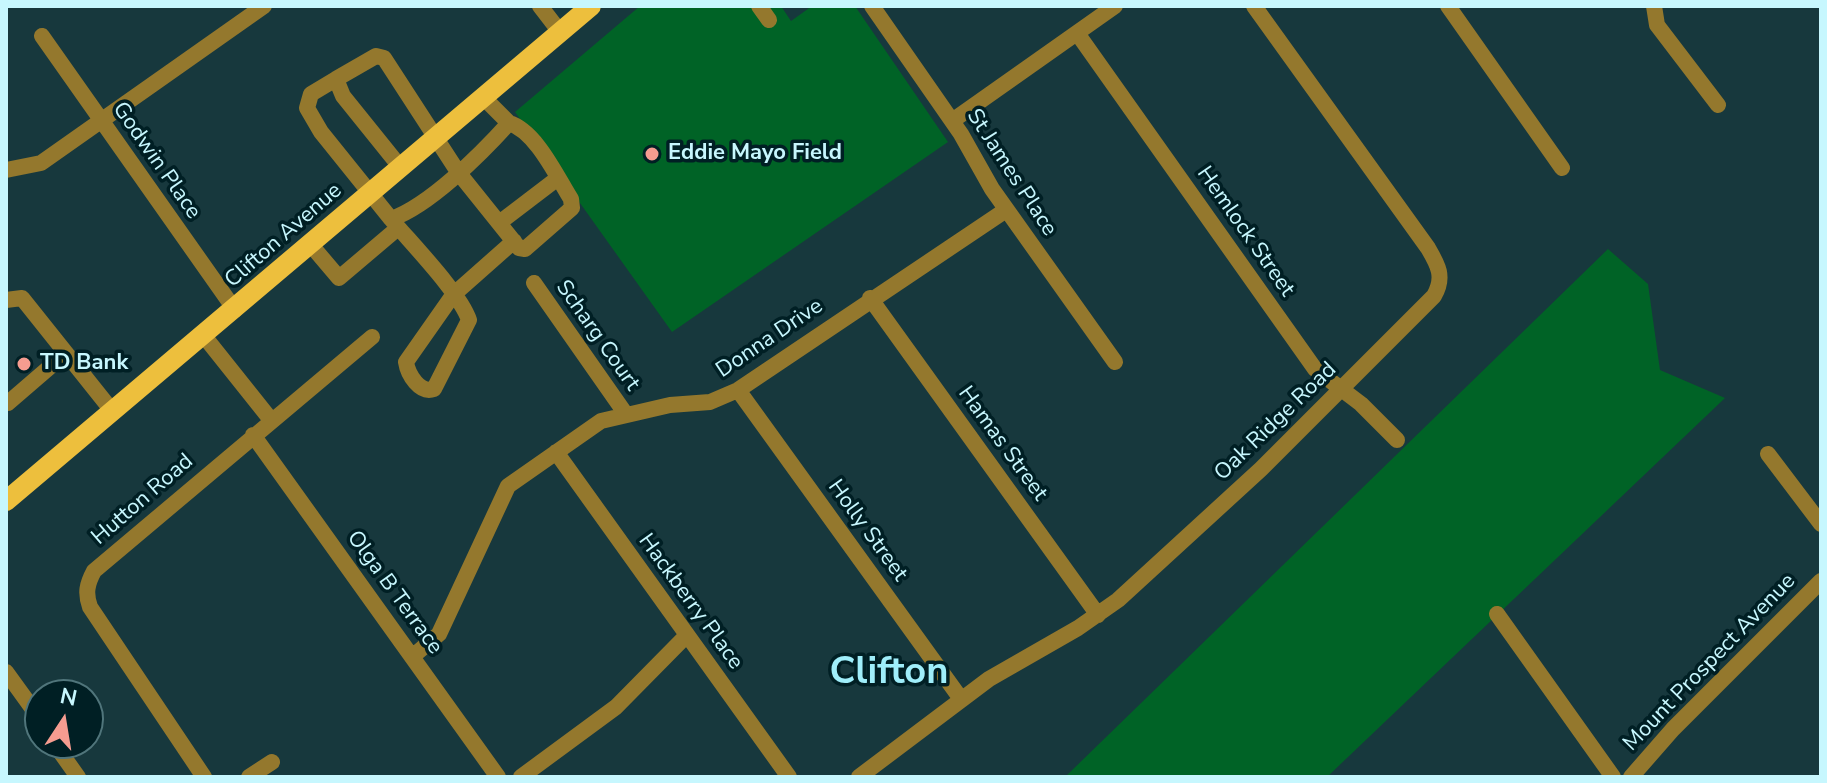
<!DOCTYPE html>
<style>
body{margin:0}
#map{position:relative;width:1827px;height:783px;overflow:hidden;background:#17383d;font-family:"Nunito Sans",sans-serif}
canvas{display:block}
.frame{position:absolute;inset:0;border:8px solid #c7f7fe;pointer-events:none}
.north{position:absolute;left:24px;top:679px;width:80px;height:80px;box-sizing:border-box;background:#001f24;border:2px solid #50757b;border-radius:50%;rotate:12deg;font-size:22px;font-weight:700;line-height:32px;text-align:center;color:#c7f7fe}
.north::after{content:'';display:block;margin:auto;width:28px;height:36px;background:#f59c90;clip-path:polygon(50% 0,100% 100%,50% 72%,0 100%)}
</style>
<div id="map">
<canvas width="1827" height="783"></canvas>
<div class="frame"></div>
<div class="north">N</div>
</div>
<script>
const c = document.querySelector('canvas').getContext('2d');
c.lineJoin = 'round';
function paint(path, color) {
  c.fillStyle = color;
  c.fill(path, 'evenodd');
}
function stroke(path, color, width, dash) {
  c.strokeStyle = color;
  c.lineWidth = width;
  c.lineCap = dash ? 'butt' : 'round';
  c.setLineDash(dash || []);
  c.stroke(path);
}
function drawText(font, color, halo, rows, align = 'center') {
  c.font = font + ' "Nunito Sans",sans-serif';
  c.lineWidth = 7;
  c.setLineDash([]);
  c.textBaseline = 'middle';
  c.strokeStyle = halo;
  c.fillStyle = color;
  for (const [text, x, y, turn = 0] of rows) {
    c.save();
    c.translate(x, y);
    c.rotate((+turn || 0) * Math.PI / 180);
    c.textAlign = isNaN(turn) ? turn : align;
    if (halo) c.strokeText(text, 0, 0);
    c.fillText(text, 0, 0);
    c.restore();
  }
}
const green = new Path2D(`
 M640 6H781L791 21 812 6H855L948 142 672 332 515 112Z
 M1608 249 1648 284 1660 370 1725 398 1327 777H1065Z`);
const minor = new Path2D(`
 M540 6 560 32
 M759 6 769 20
 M872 6 961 134 992 189 1115 362
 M1448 6 1562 168
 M1654 6 1657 25 1718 105
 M1077 33 1315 369 1361 404 1397 440
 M42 36 235 310
 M336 79 311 94 307 108 321 132 391 219C429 206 481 154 509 123L483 97
 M952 121 1115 6
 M401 168 343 96 336 79 376 56 384 58 458 172 519 248 525 249 572 208 571 199C557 177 536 131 509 123
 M6 170 41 163 264 6
 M391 219C411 243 460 293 469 320L434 389C420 394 408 375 406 362L453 295 514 241
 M499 223 558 178
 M311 245 339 278 398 228
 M534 283 625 413
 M870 298 1098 615
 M6 300 22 298 113 412
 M204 336 271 420
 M738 390 961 699
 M6 400 8 403 66 353
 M253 435 498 777
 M556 452 789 777
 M1768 454 1821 524
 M1497 614 1613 777
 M412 657 439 634 508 486 601 421 670 405 710 402 738 390 1006 210
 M6 672 35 712
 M61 753 78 777
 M204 777 90 607C85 593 87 584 94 571L372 337
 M249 777 272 762
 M521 777 616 707 687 635
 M859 777 989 679 1078 628 1118 600 1261 469 1434 296C1445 277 1438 265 1428 248L1254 6
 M1631 777 1673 729 1821 581`);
const major = new Path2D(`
 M6 501 591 6`);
const markers = [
 [652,154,8,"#f59c90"],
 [24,364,8,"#f59c90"]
];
const poiNames = [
 ["Eddie Mayo Field",668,154],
 ["TD Bank",40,364]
];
const streetNames = [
 ["Godwin Place",156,161,55],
 ["St James Place",1011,173,57],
 ["Hemlock Street",1245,232,55],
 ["Clifton Avenue",284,236,-41],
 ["Scharg Court",597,336,55],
 ["Donna Drive",770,339,-34],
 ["Oak Ridge Road",1276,422,-44],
 ["Hamas Street",1002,444,54],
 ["Hutton Road",143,500,-41],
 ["Holly Street",867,531,54],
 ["Olga B Terrace",394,593,54],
 ["Hackberry Place",690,602,54],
 ["Mount Prospect Avenue",1710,663,-46]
];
const townNames = [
 ["Clifton",889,674]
];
paint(green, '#006326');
stroke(minor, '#94782d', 16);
stroke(major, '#edbf3d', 20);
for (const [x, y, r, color] of markers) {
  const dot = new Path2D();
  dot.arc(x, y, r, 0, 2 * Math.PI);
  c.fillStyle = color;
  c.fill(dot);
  stroke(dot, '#001f24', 3);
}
drawText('bold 22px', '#c7f7fe', '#001f24', poiNames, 'left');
drawText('22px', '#c7f7fe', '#001f24', streetNames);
drawText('bold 38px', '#9feefa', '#001f24', townNames);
</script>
